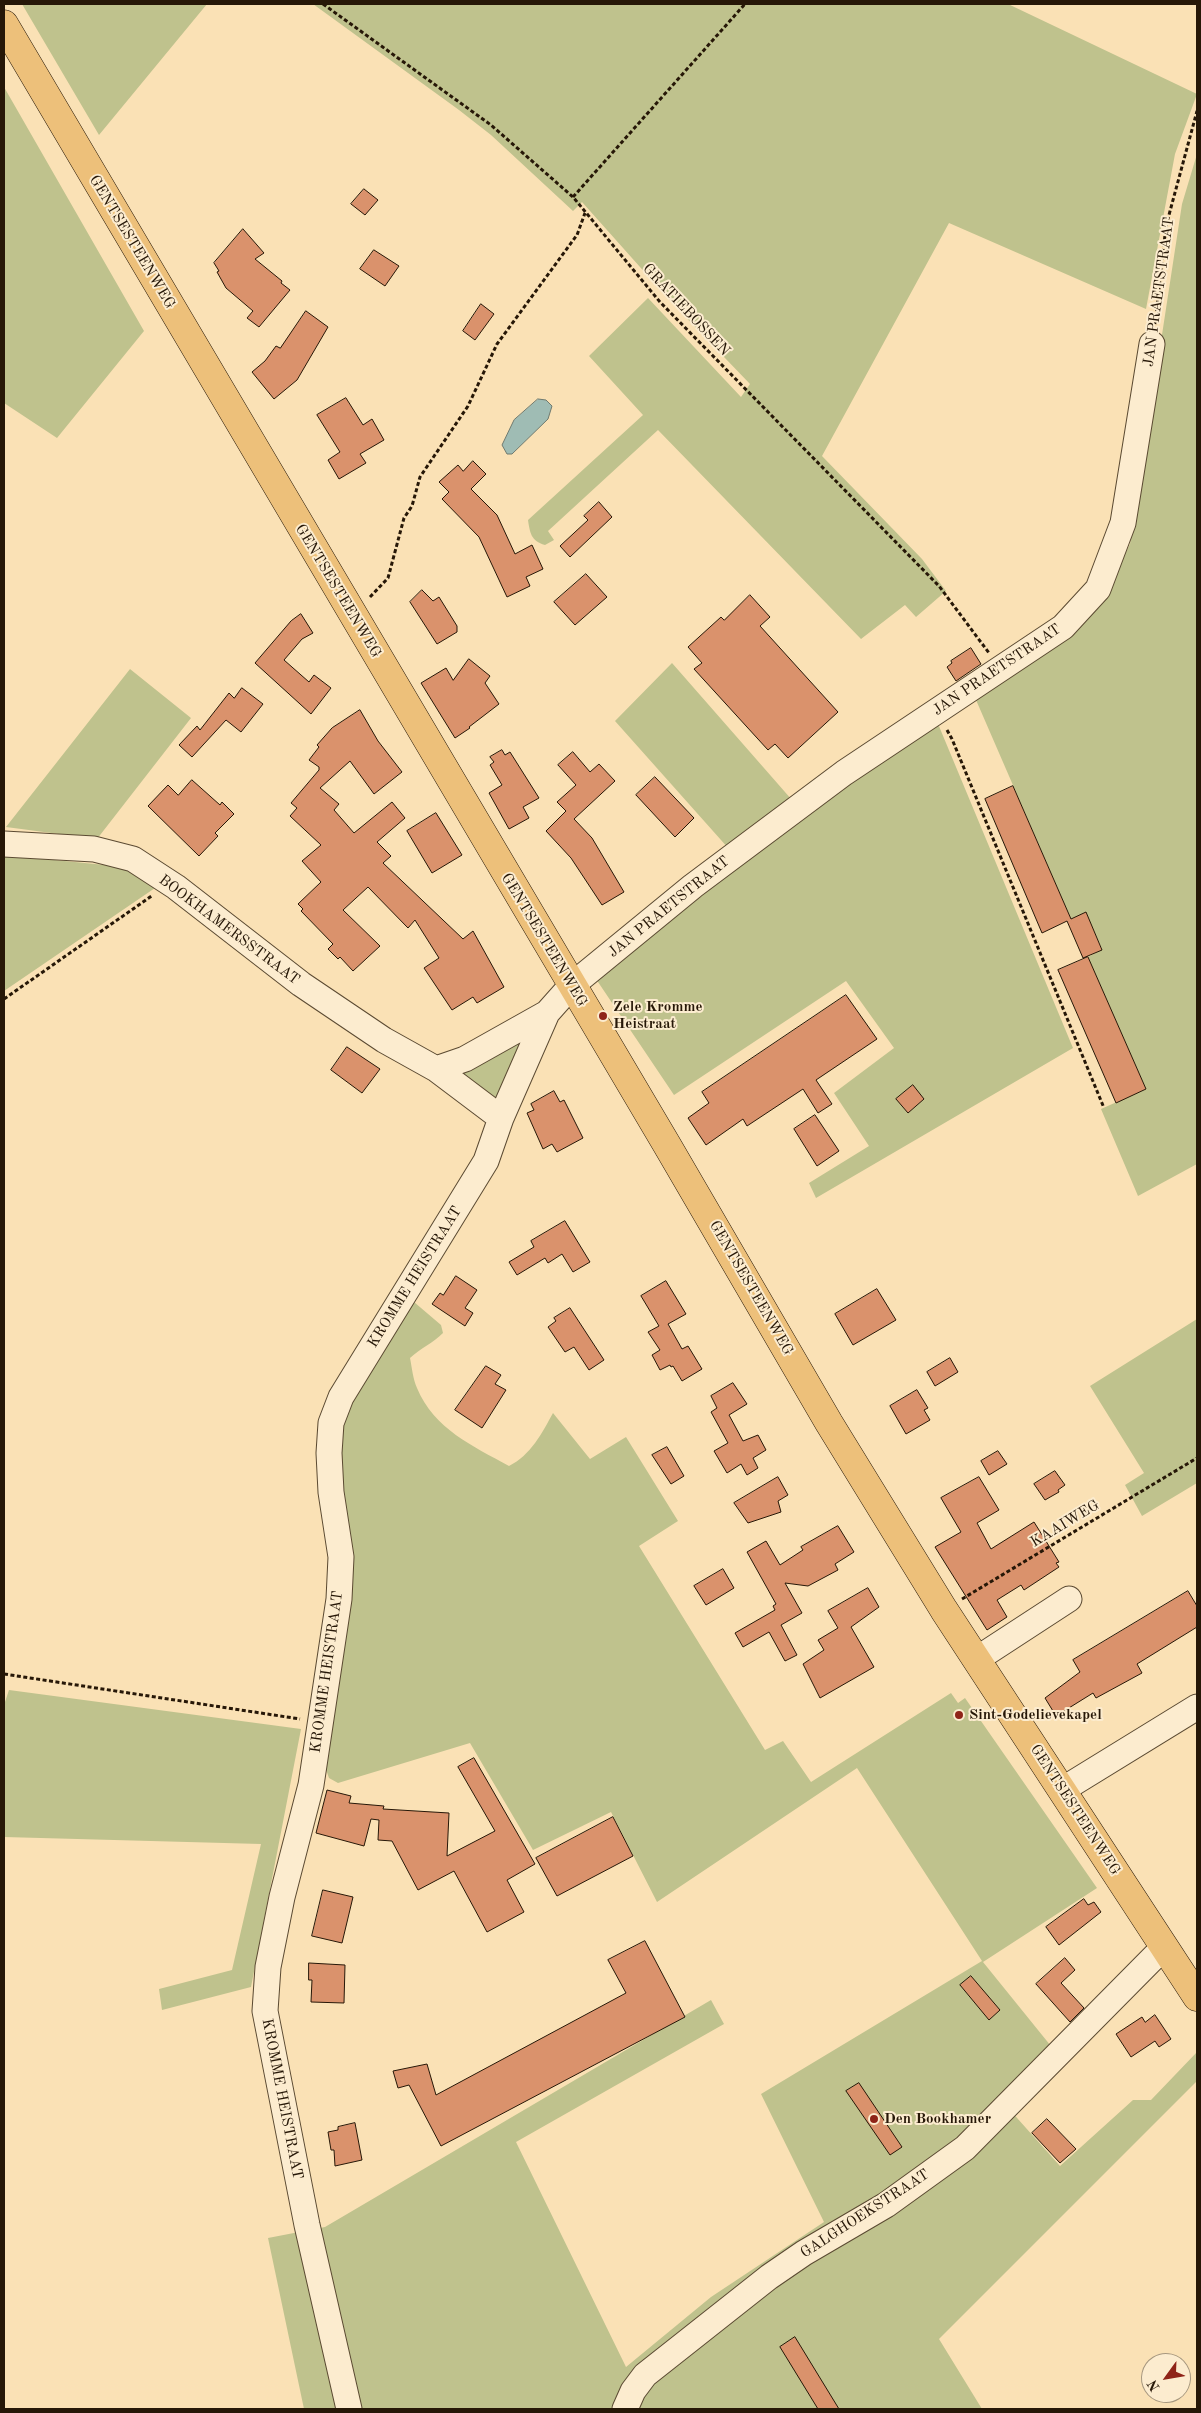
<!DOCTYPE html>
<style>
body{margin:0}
#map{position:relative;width:1201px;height:2413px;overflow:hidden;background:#fae1b5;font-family:"Old Standard TT",serif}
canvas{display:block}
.frame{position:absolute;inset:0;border:5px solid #261707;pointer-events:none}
.north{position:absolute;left:1141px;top:2353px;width:50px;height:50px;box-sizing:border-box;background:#fceccf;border:1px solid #a6977f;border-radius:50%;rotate:238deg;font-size:14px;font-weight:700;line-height:20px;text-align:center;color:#261707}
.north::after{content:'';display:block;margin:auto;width:18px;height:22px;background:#8f2418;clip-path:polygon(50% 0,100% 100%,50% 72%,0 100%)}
</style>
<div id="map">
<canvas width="1201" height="2413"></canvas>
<div class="frame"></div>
<div class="north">N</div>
</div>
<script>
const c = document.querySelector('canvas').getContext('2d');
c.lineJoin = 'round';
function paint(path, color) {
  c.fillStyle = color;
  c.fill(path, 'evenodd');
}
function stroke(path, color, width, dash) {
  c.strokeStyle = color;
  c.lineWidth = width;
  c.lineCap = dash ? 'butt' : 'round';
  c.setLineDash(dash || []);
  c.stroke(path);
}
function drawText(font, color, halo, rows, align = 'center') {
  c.font = font + ' "Old Standard TT",serif';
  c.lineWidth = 4;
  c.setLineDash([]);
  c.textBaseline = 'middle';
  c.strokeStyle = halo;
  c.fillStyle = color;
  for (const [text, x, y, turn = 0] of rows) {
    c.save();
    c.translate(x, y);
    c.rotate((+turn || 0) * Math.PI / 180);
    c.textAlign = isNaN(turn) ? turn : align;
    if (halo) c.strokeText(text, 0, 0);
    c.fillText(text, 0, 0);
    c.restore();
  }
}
const green = new Path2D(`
 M22 4H207L99 135Z
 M313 4H1008L1197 94 1175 154 1146 309 949 223 822 456 922 559 946 591 916 617 905 605 861 639 658 430 548 531 554 540 545 545C531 541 530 533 528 520L643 415 589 356 648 298 741 397 750 384 673 304 582 202 573 211 491 135 459 110Z
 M4 87 144 331 57 438 4 403Z
 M1197 154V1164L1138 1196 1101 1109 1146 1089 1088 957 1102 949 1086 913 1071 919 973 693 1107 589 1130 544 1182 204Z
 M672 663 792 800 729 849 615 721Z
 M130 669 191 718 97 839 6 827Z
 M936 719 1073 1048 816 1198 809 1183 869 1146 834 1093 894 1048 846 981 674 1095 596 979 859 772Z
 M4 855 105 865 127 870 155 888 4 991Z
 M526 1035 500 1097 493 1100 460 1077V1071Z
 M414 1302 441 1325 443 1333C433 1343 421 1348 410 1358 412 1368 413 1379 417 1388 434 1429 473 1446 509 1466 531 1455 542 1433 553 1413L590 1459 626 1437 678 1521 639 1546 765 1750 783 1741 811 1782 951 1693 958 1703 965 1698 1097 1888 983 1962 1059 2056 1009 2109 1060 2166 1133 2100H1151L1197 2052V2081L939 2339 982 2409H304L268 2238 325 2227 711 2000 724 2024 516 2142 626 2367 711 2297 824 2222 761 2094 982 1961 857 1768 657 1902 611 1812 533 1850 470 1743 338 1783 329 1778 324 1764 339 1450 344 1417 360 1385Z
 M1197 1319V1483L1142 1516 1125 1485 1144 1473 1090 1386Z
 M9 1690 301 1729 251 1987 162 2010 159 1989 232 1970 261 1844 4 1837V1705Z`);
const water = new Path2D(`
 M538 399 546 400 552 406 548 419 512 454H507L502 445 514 420Z`);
const building = new Path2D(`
 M364 189 378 200 365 215 351 204Z
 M243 229 264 253 255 259 282 281 281 283 290 290 259 327 247 318 253 311 226 288 217 272 219 271 214 263Z
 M374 250 399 266 385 286 360 269Z
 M481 304 494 314 475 340 463 331Z
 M306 311 328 327 297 380 274 399 252 372 265 361 276 346 280 348Z
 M346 398 363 425 372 419 384 440 360 454 366 463 339 479 328 460 340 452 317 415Z
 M473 461 486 474 471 489 497 515 515 554 532 545 543 569 526 577 530 586 507 597 479 537 442 499 449 492 439 482 458 465 463 471Z
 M599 502 612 517 570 557 560 546 588 520 584 516Z
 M586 574 607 597 575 625 554 602Z
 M422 590 433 601 439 597 457 626V632L437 644 410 602Z
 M750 595 770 617 760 626 838 712 788 758 775 744 768 750 694 669 702 663 688 647 721 617 724 620Z
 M301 614 313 633 302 639 284 660 309 682 314 675 331 688 311 714 255 663 291 621Z
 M971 648 981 664 956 681 947 667 952 663 951 661Z
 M469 659 490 676 485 683 499 704 469 727 470 728 455 738 421 683 446 668 453 680Z
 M242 688 263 704 241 732 226 720 192 757 179 745 197 726 200 730 229 693 234 698Z
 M360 710 378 741 402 772 374 794 350 761 320 788 339 804 334 810 354 833 392 802 405 818 377 842 391 856 383 863 463 939 473 931 504 987 477 1003 473 997 452 1010 424 968 439 958 415 920 408 928 368 887 343 910 380 946 353 971 340 957 338 959 328 949 333 944 301 911 303 909 298 904 321 882 302 861 321 845 290 816 297 808 291 803 319 770V767L309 760 319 747 317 745 332 728Z
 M502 750 505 755 510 752 539 798 523 807 529 818 509 829 489 793 502 785 490 765 494 762 490 757Z
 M573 752 590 772 599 764 615 781 574 819 592 838 624 892 602 905 571 858 546 831 566 811 557 802 576 785 558 765Z
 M655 777 694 818 675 837 636 795Z
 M192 780 220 805 222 802 234 814 215 833 218 836 199 856 148 806 168 785 178 795Z
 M1013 786 1071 919 1086 912 1102 950 1083 958 1067 921 1042 933 985 799Z
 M436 813 462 855 432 873 407 831Z
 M1088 957 1146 1089 1116 1103 1058 970Z
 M846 995 877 1039 816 1080 832 1104 818 1113 803 1089 747 1126 743 1119 706 1145 688 1118 709 1103 702 1092Z
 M347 1047 380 1069 362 1093 331 1070Z
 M913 1085 924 1099 908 1113 896 1099Z
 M554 1091 560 1102 564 1100 583 1138 557 1152 552 1144 543 1149 527 1113 534 1110 531 1104Z
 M815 1115 839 1151 817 1166 794 1129Z
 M565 1221 590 1262 573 1272 562 1254 548 1263 545 1258 517 1275 509 1262 534 1247 531 1241Z
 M456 1276 477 1290 465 1308 473 1313 465 1326 432 1304 440 1293 443 1295Z
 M666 1281 686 1314 668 1324 682 1349 688 1346 702 1369 682 1381 673 1366 671 1367 670 1365 660 1370 652 1355 660 1350 648 1332 659 1326 641 1296Z
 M877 1289 896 1320 853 1345 835 1314Z
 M570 1308 604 1360 589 1370 574 1347 565 1352 548 1327 556 1321 554 1318Z
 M950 1358 958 1372 935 1386 927 1372Z
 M486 1366 501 1375 495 1384 506 1390 482 1428 455 1410Z
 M733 1383 747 1404 729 1415 743 1441 758 1435 766 1450 753 1458 758 1468 747 1475 741 1464 727 1473 714 1451 728 1443 711 1412 717 1408 711 1396Z
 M917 1390 928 1408 924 1410 930 1420 906 1434 890 1406Z
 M667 1447 684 1476 671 1484 652 1455Z
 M998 1451 1007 1464 989 1475 981 1461Z
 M1055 1471 1065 1485 1058 1490 1059 1492 1045 1500 1034 1484Z
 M778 1477 788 1495 778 1501 781 1512 748 1523 734 1503Z
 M979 1477 999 1510 977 1523 991 1549 1034 1522 1059 1562 1056 1563 1059 1567 1024 1590 1021 1585 997 1600 1007 1617 987 1630 935 1547 961 1532 941 1498Z
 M838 1526 854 1552 835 1564 838 1570 808 1586 785 1583 802 1613 781 1625 797 1655 785 1661 769 1632 743 1647 735 1633 775 1610 773 1606 776 1604 747 1552 766 1541 780 1565 803 1550 801 1547Z
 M723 1569 734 1588 706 1605 694 1586Z
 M868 1588 879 1607 851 1627 874 1667 820 1698 803 1664 824 1650 818 1640 838 1628 828 1611Z
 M1188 1591 1197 1606V1627L1137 1664 1142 1673 1096 1698 1093 1693 1056 1716 1045 1698 1080 1672 1073 1660Z
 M474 1758 535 1864 507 1880 524 1912 487 1932 454 1871 418 1890 392 1841 378 1840 379 1820 371 1819 364 1846 316 1833 327 1790 351 1796 349 1803 384 1806 383 1809 449 1813 447 1856 495 1831 458 1767Z
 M613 1817 633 1856 557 1896 536 1858Z
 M323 1890 353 1897 342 1943 312 1936Z
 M1084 1899 1088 1905 1094 1902 1101 1912 1059 1945 1046 1927Z
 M645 1941 685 2017 441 2146 409 2085 398 2088 393 2071 427 2064 436 2095 626 1993 608 1960Z
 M1065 1958 1075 1970 1061 1983 1084 2008 1070 2022 1036 1984Z
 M309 1963 345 1965 344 2003 311 2002 312 1980H309Z
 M971 1976 1000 2010 989 2020 960 1985Z
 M1155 2015 1171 2039 1159 2047 1155 2041 1131 2057 1116 2034 1142 2017 1145 2022Z
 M859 2083 902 2147 890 2155 846 2091Z
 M1047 2119 1076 2149 1060 2163 1032 2133Z
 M355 2123 362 2160 335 2166 334 2150H331L328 2132 338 2130V2127Z
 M795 2337 839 2409H818L780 2347Z`);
const path = new Path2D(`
 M323 4 491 125 573 197 660 302 939 586 989 653
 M573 197 745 4
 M1155 324 1166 226 1197 111
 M370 597 388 578 404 518 412 506 420 477 468 406 497 344 577 235 585 213
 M947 730 952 739 1104 1108
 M4 999 153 895
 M962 1599 1197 1458
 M4 1674 300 1719`);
const minor = new Path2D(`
 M4 844 94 849 133 859 176 887 301 984 384 1040 436 1069 501 1118
 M436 1069 465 1059 547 1013
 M977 1659 1069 1599
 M1062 1790 1197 1707
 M349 2409 307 2225 265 2011 268 1967 282 1897 311 1785 339 1599 341 1557 331 1492 329 1453 331 1423 341 1397 486 1161 501 1118 547 1013 571 986 693 886 844 773 1063 627 1098 589 1123 523 1152 344
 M625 2409 633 2391 645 2375 769 2277 804 2253 886 2205 965 2148 1164 1947`);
const major = new Path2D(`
 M4 24 667 1145 829 1423 944 1610 1197 1997`);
const markers = [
 [603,1016,5,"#8f2418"],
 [959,1715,5,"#8f2418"],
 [874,2119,5,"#8f2418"]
];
const streetNames = [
 ["GENTSESTEENWEG",132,242,59],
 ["JAN PRAETSTRAAT",1159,292,-82],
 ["GRATIEBOSSEN",686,310,47],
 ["GENTSESTEENWEG",338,591,59],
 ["JAN PRAETSTRAAT",997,670,-34],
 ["JAN PRAETSTRAAT",669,907,-39],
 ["BOOKHAMERSSTRAAT",229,930,37],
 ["GENTSESTEENWEG",544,940,59],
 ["KROMME HEISTRAAT",415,1277,-58],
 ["GENTSESTEENWEG",751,1288,60],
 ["KAAIWEG",1065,1524,-31],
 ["KROMME HEISTRAAT",327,1672,-82],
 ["GENTSESTEENWEG",1075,1810,57],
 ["KROMME HEISTRAAT",282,2099,79],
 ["GALGHOEKSTRAAT",865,2214,-33]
];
const poiNames = [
 ["Zele Kromme",613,1007],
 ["Heistraat",613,1024],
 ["Sint-Godelievekapel",969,1715],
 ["Den Bookhamer",884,2119]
];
paint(green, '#bfc28d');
paint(water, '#9fbcb4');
stroke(water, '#6f7a6f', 1);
paint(building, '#da926c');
stroke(building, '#261707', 1);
stroke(minor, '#5b4a32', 27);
stroke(major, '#261707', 29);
stroke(path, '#261707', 3, [4, 2.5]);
stroke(minor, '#fceccf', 25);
stroke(major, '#edc07a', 28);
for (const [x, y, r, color] of markers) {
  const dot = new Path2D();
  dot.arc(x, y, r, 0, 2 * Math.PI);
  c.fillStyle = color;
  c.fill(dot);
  stroke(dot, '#fceccf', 2);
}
drawText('15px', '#261707', '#fceccf', streetNames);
drawText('bold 15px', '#261707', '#fceccf', poiNames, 'left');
</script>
